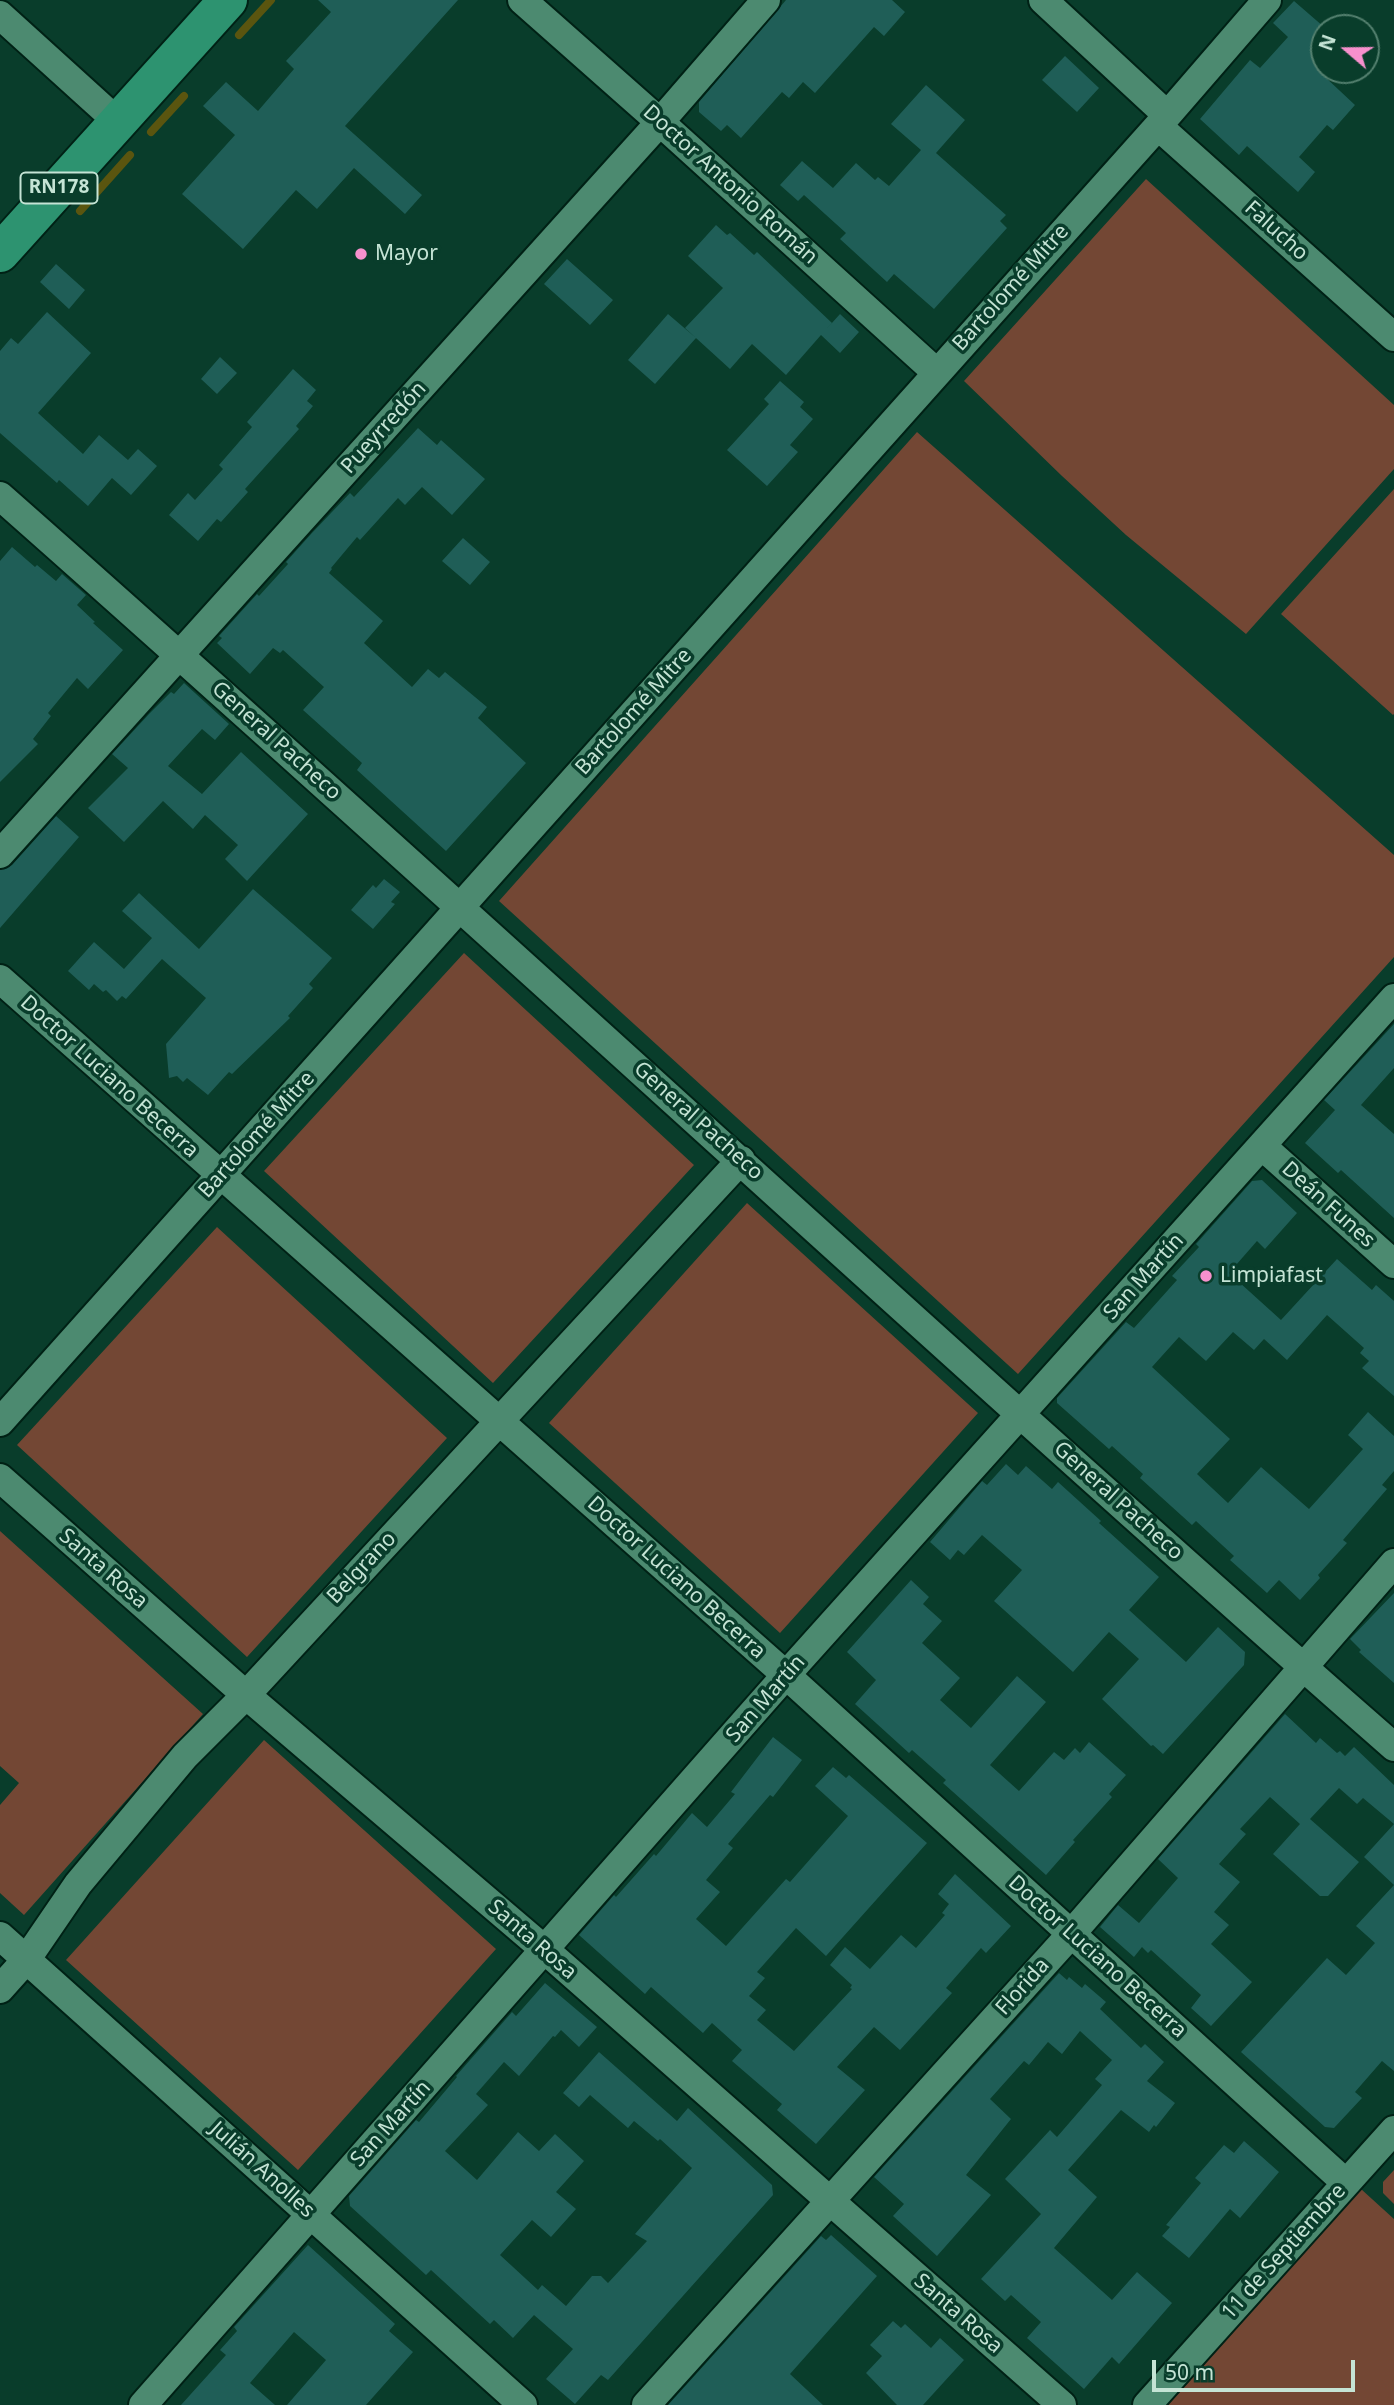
<!DOCTYPE html>
<meta charset="utf-8">
<style>
body{margin:0}
#map{position:relative;width:1394px;height:2405px;overflow:hidden;background:#093d2b;font-family:"Noto Sans",sans-serif}
canvas{display:block}
.north{position:absolute;left:1310px;top:14px;width:70px;height:70px;box-sizing:border-box;background:#093d2b;border:2px solid #54806f;border-radius:50%;rotate:290deg;font-size:19px;font-weight:700;line-height:28px;text-align:center;color:#c5e4d5}
.north::after{content:'';display:block;margin:auto;width:24px;height:32px;background:#f790cd;clip-path:polygon(50% 0,100% 100%,50% 72%,0 100%)}
.scale{position:absolute;left:1152px;top:2360px;width:203px;height:32px;box-sizing:border-box;border:4px solid #c5e4d5;border-top:0;padding-left:9px;font-size:21px;line-height:24px;white-space:nowrap;color:#c5e4d5;-webkit-text-stroke:5px #093d2b;paint-order:stroke}
</style>
<div id="map">
<canvas width="1394" height="2405"></canvas>
<div class="north">N</div>
<div class="scale">50 m</div>
</div>
<script>
const c = document.querySelector('canvas').getContext('2d');
c.lineJoin = 'round';
function paint(path, color) {
  c.fillStyle = color;
  c.fill(path, 'evenodd');
}
function stroke(path, color, width, dash) {
  c.strokeStyle = color;
  c.lineWidth = width;
  c.lineCap = dash ? 'butt' : 'round';
  c.setLineDash(dash || []);
  c.stroke(path);
}
function drawText(font, color, halo, rows, align = 'center') {
  c.font = font + ' "Noto Sans",sans-serif';
  c.lineWidth = 7;
  c.setLineDash([]);
  c.textBaseline = 'middle';
  c.strokeStyle = halo;
  c.fillStyle = color;
  for (const [text, x, y, turn = 0] of rows) {
    c.save();
    c.translate(x, y);
    c.rotate((+turn || 0) * Math.PI / 180);
    c.textAlign = isNaN(turn) ? turn : align;
    if (halo) c.strokeText(text, 0, 0);
    c.fillText(text, 0, 0);
    c.restore();
  }
}
const green = new Path2D(`
 M1146 179 1394 405V469L1246 634 1126 535 1062 476 964 381Z
 M917 432 1394 855V957L1018 1374 499 901Z
 M1394 489V714L1393 715 1281 614Z
 M464 953 694 1165 493 1383 264 1171Z
 M747 1203 978 1413 780 1633 549 1423Z
 M217 1227 447 1438 247 1657 17 1445Z
 M0 1531 203 1714 24 1915 0 1893V1805L19 1783 0 1766Z
 M264 1740 496 1949 298 2170 66 1960Z
 M1394 2170V2204L1383 2193V2182Z
 M1361 2189 1394 2219V2405H1168Z`);
const stream = new Path2D(`
 M239 35 271 0
 M151 132 184 96
 M80 211 130 155`);
const building = new Path2D(`
 M318 0H458L345 126 422 195 405 214 354 168 317 209 296 190 243 249 182 194 235 135 203 106 226 82 258 111 294 69 286 61 331 12Z
 M786 0H892L905 12 884 36 874 27 815 93 803 82 789 98 782 92 741 138 727 125 721 131 699 112V102Z
 M1294 1 1324 27V76L1355 105 1333 130 1327 125 1299 157 1315 172 1298 192 1247 146 1239 155 1200 119 1250 60 1260 68 1288 37 1273 23Z
 M1065 56 1099 88 1077 112 1042 80Z
 M926 85 965 120 936 153 1006 215 1000 221 1007 228 934 309 894 274 887 282 840 239 846 233 804 195 798 201 780 185 802 161 833 188 856 163 875 180 878 177 889 186 921 150 891 124Z
 M716 225 727 235 730 233 754 255 757 252 832 323 822 334 840 314 859 332 840 353 821 335 786 375 752 344 730 369 685 328 723 288 688 256Z
 M567 259 613 300 590 325 544 284Z
 M56 264 85 290 69 309 40 282Z
 M47 312 91 353 38 413 83 454 99 435 128 460 138 449 157 466 131 495 112 478 88 506 59 480 57 483 0 433V351L11 338 18 344Z
 M668 314 696 338 655 384 628 360Z
 M220 357 237 373 217 394 201 379Z
 M293 369 316 390 307 401 313 406 296 426 299 429 245 489 248 492 221 522 217 519 198 541 169 515 188 493 195 500 223 469 219 465 252 427 247 422Z
 M780 381 804 402 800 407 813 419 790 445 798 452 767 486 727 450 769 404 764 399Z
 M418 428 437 445 441 440 485 479 452 515 422 487 405 505 398 498 360 540 357 537 331 568 332 569 329 573 383 621 364 643 412 687 428 669 439 678 445 672 487 707 478 718 526 763 446 851 357 770 362 763 303 710 324 687 283 650 280 653 273 648 250 674 217 643 222 638 219 636 257 594 259 596 288 564 286 562 311 534 350 493 354 497Z
 M463 538 490 562 470 585 442 561Z
 M12 547 35 567 37 565 56 581 62 574 86 595 77 605 95 622 93 623 123 650 88 689 77 678 48 713 51 716 33 739 38 744 0 782V561Z
 M184 683 229 724 215 740 202 729 168 766 202 794 241 752 308 814 247 881 225 859 238 845 205 815 193 829 163 801 124 842 88 808 128 768 112 754 149 714 171 692 174 694Z
 M56 816 79 837 0 928V870L12 865Z
 M384 879 400 892 391 902 395 904 373 929 351 910 373 885 376 888Z
 M253 889 332 958 309 984 313 988 288 1016 290 1018 232 1074 229 1072 208 1095 187 1078 183 1082 177 1076 169 1078 166 1044 206 998 162 959 126 999 122 996 117 1001 106 990 103 992 94 984 89 990 68 971 94 942 124 969 152 938 122 911 139 893 199 949Z
 M1394 1024V1068L1361 1105 1394 1134V1218L1341 1170 1338 1173 1305 1143 1335 1110 1324 1100Z
 M1262 1180 1297 1213 1265 1249 1257 1241 1229 1273 1281 1320 1337 1259 1372 1290 1376 1285 1394 1301V1396L1362 1368 1369 1361 1360 1353 1364 1348 1327 1315 1287 1360 1264 1339 1254 1350 1233 1332 1206 1361 1179 1337 1152 1367 1230 1439 1197 1474 1228 1503 1261 1467 1309 1509 1363 1449 1348 1435 1368 1412 1394 1436V1471L1382 1485 1387 1489 1343 1540 1347 1543 1318 1575 1320 1578 1300 1600 1279 1580 1267 1593 1230 1560 1234 1556 1196 1521 1192 1525 1140 1478 1143 1474 1112 1446 1109 1449 1057 1403V1398L1126 1322 1134 1328 1177 1280 1172 1276 1199 1247 1196 1244 1252 1181Z
 M1006 1464 1018 1475 1026 1466 1052 1489 1058 1482 1101 1521 1099 1523 1159 1577 1129 1610 1186 1662 1218 1627 1245 1652 1244 1665 1163 1754 1153 1745 1151 1746 1102 1699 1139 1659 1109 1632 1073 1672 994 1601 1022 1570 982 1535 964 1555 958 1550 950 1560 930 1542 982 1481 987 1485Z
 M911 1580 929 1597 923 1604 942 1621 922 1643 960 1678 940 1700 971 1728 1017 1676 1046 1702 990 1765 1019 1791 1054 1752 1064 1760 1075 1748 1080 1753 1089 1742 1126 1775 1109 1794 1112 1797 1073 1840 1075 1842 1046 1875 943 1783 946 1780 912 1750 909 1753 855 1704 876 1680 847 1652Z
 M1394 1593V1683L1359 1652 1361 1650 1350 1639Z
 M1285 1714 1316 1743 1320 1738 1337 1753 1340 1751 1345 1756 1354 1747 1394 1785V1885L1364 1857 1394 1824 1363 1798 1357 1804 1339 1788 1310 1819 1359 1862 1328 1896H1320L1273 1854 1300 1824 1270 1797 1240 1829 1246 1834 1219 1864 1240 1882 1214 1912 1229 1925 1211 1944 1252 1982 1211 2026 1191 2008 1201 1995 1151 1950 1148 1953 1142 1947 1134 1957 1100 1927 1118 1905 1139 1923 1178 1878 1158 1859Z
 M773 1737 802 1760 773 1797 770 1795 728 1844 733 1848 706 1880 720 1892 696 1919 726 1946 786 1879 790 1882 848 1816 815 1786 833 1767 846 1778 849 1775 927 1843 826 1956 796 1928 757 1972 765 1978 749 1996 766 2010 757 2020 794 2051 852 1989 850 1988 852 1985 830 1965 845 1947 870 1969 901 1935 916 1948 945 1915 942 1913 949 1904 938 1894 955 1874 1011 1926 986 1953 981 1948 946 1988 952 1993 900 2050 874 2027 837 2067 865 2090 816 2144 777 2110 782 2104 732 2061 742 2050 712 2023 703 2033 651 1987 645 1994 579 1935 614 1895 616 1897 654 1854 656 1856 692 1813 707 1827 735 1794 731 1792Z
 M1394 1885V2071L1382 2061 1355 2092 1362 2098 1334 2128 1325 2127 1241 2052 1327 1958 1346 1975 1375 1943 1356 1926Z
 M1059 1973 1067 1980 1069 1977 1082 1988 1085 1984 1106 2002 1100 2009 1141 2048 1145 2044 1164 2062 1147 2081 1175 2103 1156 2127 1154 2125 1149 2132 1121 2110 1068 2170 1097 2197 1054 2248 1112 2300 1137 2272 1172 2303 1119 2364 1112 2357 1084 2389 1027 2338 1041 2322 1011 2295 1005 2301 981 2279 1041 2214 1005 2179 1050 2130 1057 2137 1102 2085 1095 2079 1112 2060 1080 2031 1062 2054 1048 2042 1029 2065 1024 2061 990 2099 1011 2119 966 2175 991 2195 937 2256 893 2216 904 2204 874 2177Z
 M545 1983 597 2027 579 2047 561 2030 555 2037 553 2036 519 2076 504 2062 476 2094 488 2105 445 2151 477 2180 518 2132 539 2151 555 2134 584 2161 556 2192 576 2209 551 2237 532 2220 500 2255 538 2290 542 2285 566 2306 592 2276H601L608 2283 647 2241 635 2234 692 2168 660 2139 658 2141 634 2121 628 2128 590 2095 579 2107 563 2093 599 2052 677 2121 688 2108 772 2185 773 2195 608 2380 601 2375 575 2404 546 2379 573 2349 534 2315 513 2338 494 2320 490 2324 431 2270 426 2275 350 2206 349 2196 416 2120 419 2122 457 2077 456 2076 512 2012 516 2016Z
 M1244 2141 1279 2172 1240 2218 1230 2209 1189 2258 1162 2236 1170 2227 1166 2225 1201 2183 1195 2178 1224 2145 1234 2153Z
 M831 2235 877 2276 790 2374 823 2405H668L821 2236 826 2240Z
 M308 2245 395 2324 389 2331 413 2352 366 2405H287L326 2360 294 2332 250 2383 275 2405H181L226 2355 220 2350 237 2331 234 2327Z
 M893 2321 901 2328 905 2324 931 2348 940 2338 964 2360 923 2405H897L866 2373 882 2356 870 2345Z`);
const street = new Path2D(`
 M522 0 660 122 936 372
 M1043 0 1166 114
 M0 15 118 122
 M1158 126 1394 337
 M0 496C468 909 925 1335 1394 1747
 M0 854 660 122 766 0
 M0 979 786 1675 1346 2183
 M1262 1146 1394 1264
 M0 1422 1158 126 1267 0
 M0 1478 246 1695 545 1950 1062 2405
 M0 1936 523 2405
 M0 1989 26 1960 78 1884 185 1756 246 1695 741 1160
 M143 2405 786 1675 1394 998
 M646 2405 1072 1933 1394 1563
 M1147 2405 1394 2130`);
const primary = new Path2D(`
 M0 253 228 0`);
const markers = [
 [361,254,7,"#f790cd"],
 [1206,1276,7,"#f790cd"]
];
const shields = [
 [59,188,77]
];
const shieldNames = [
 ["RN178",59,188]
];
const streetNames = [
 ["Doctor Antonio Román",730,185,42],
 ["Falucho",1276,231,42],
 ["Bartolomé Mitre",1011,288,-48],
 ["Pueyrredón",384,428,-48],
 ["Bartolomé Mitre",634,712,-48],
 ["General Pacheco",276,741,42],
 ["Doctor Luciano Becerra",109,1077,42],
 ["General Pacheco",698,1121,42],
 ["Bartolomé Mitre",257,1135,-48],
 ["Deán Funes",1328,1205,42],
 ["San Martín",1144,1277,-48],
 ["General Pacheco",1118,1501,42],
 ["Belgrano",362,1568,-47],
 ["Santa Rosa",103,1569,41],
 ["Doctor Luciano Becerra",676,1578,42],
 ["San Martín",766,1699,-49],
 ["Santa Rosa",532,1940,41],
 ["Doctor Luciano Becerra",1097,1957,42],
 ["Florida",1023,1987,-48],
 ["San Martín",391,2124,-48],
 ["Julián Anolles",262,2170,42],
 ["11 de Septiembre",1284,2252,-48],
 ["Santa Rosa",958,2314,41]
];
const poiNames = [
 ["Mayor",375,254],
 ["Limpiafast",1220,1276]
];
paint(green, '#734734');
stroke(stream, '#5a550f', 8);
paint(building, '#1f5e57');
stroke(street, '#002115', 32);
stroke(primary, '#002115', 42);
stroke(street, '#4c8a70', 28);
stroke(primary, '#2d9370', 38);
for (const [x, y, r, color] of markers) {
  const dot = new Path2D();
  dot.arc(x, y, r, 0, 2 * Math.PI);
  c.fillStyle = color;
  c.fill(dot);
  stroke(dot, '#093d2b', 2.5);
}
for (const [x, y, w] of shields) {
  const box = new Path2D();
  box.roundRect(x - w / 2, y - 15.5, w, 31, 5);
  c.fillStyle = '#093d2b';
  c.fill(box);
  stroke(box, '#c5e4d5', 2);
}
drawText('bold 19px', '#c5e4d5', null, shieldNames);
drawText('21px', '#c5e4d5', '#093d2b', streetNames);
drawText('21px', '#c5e4d5', '#093d2b', poiNames, 'left');
</script>
